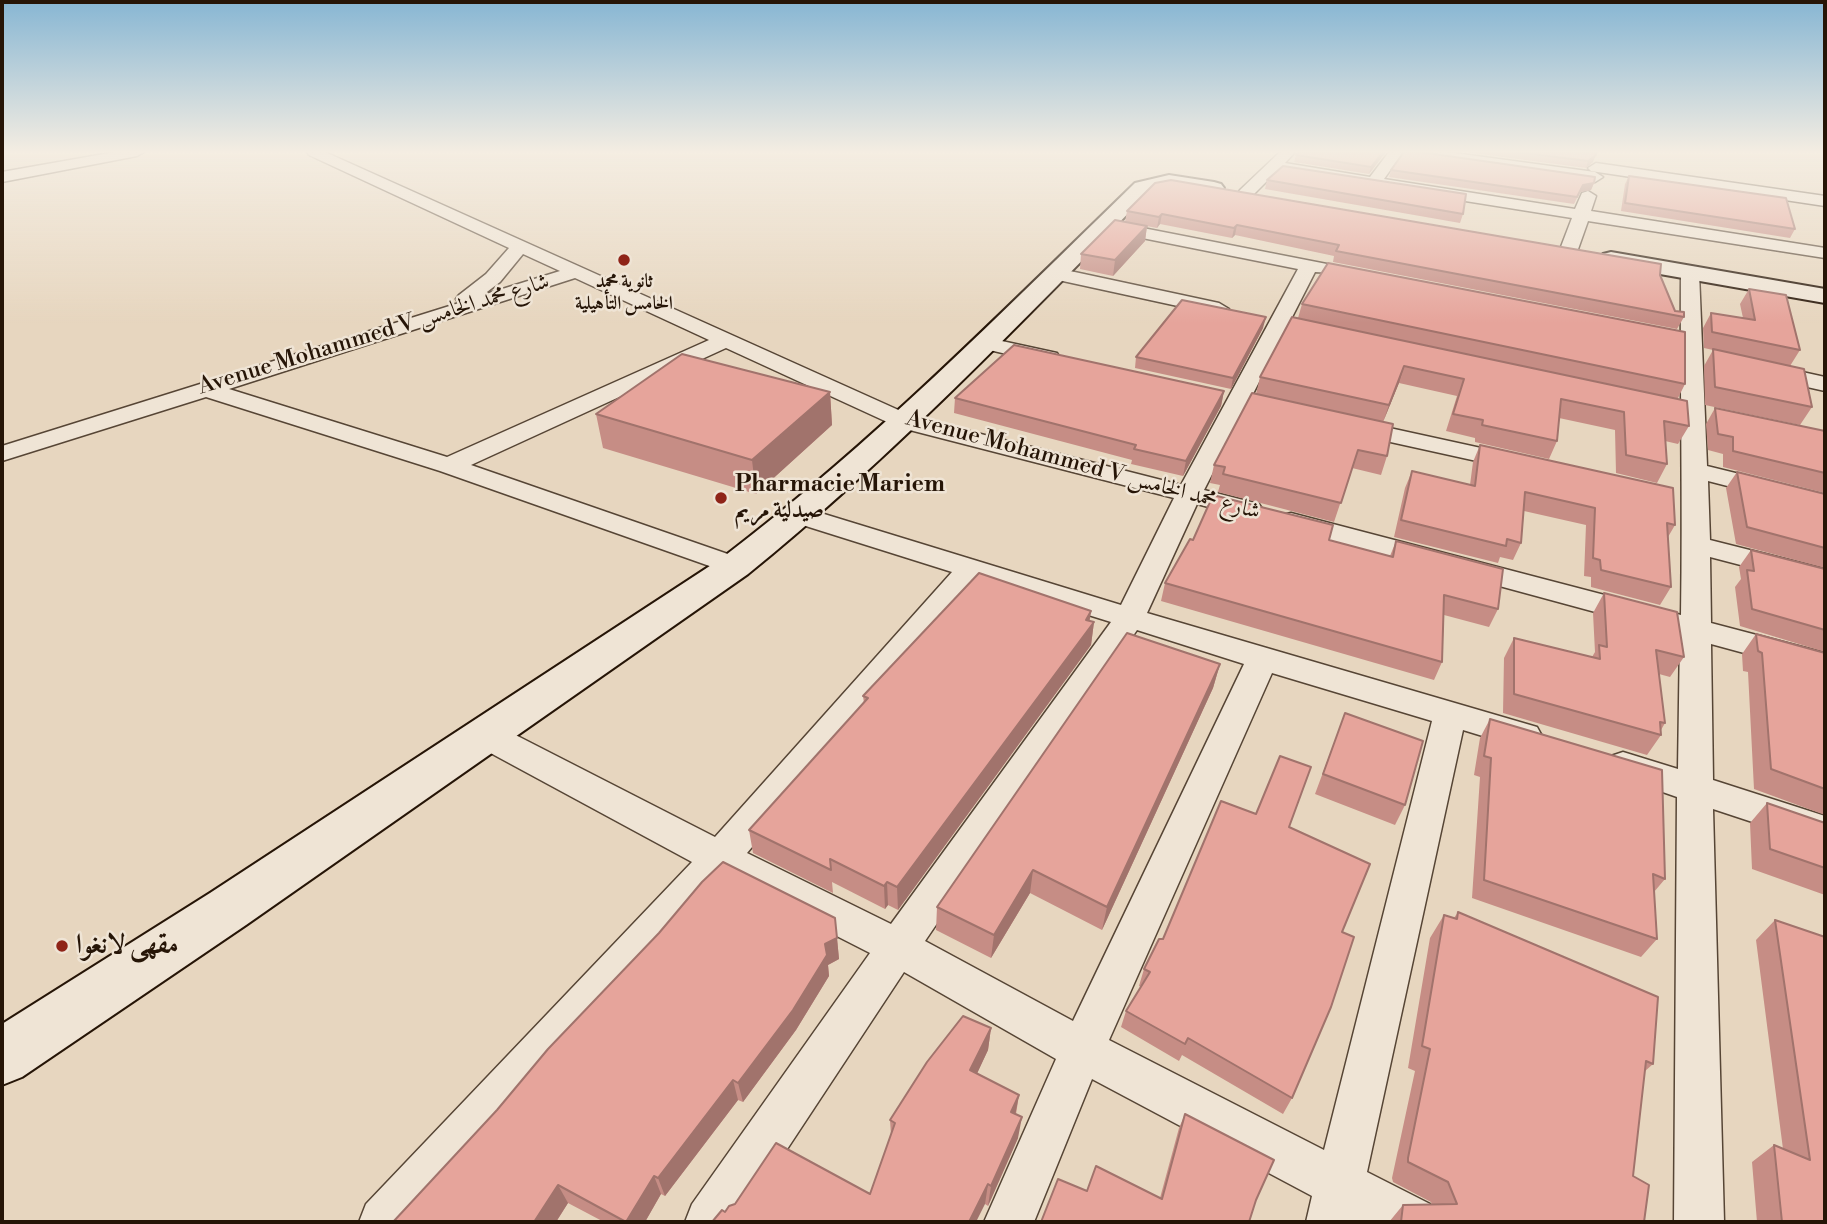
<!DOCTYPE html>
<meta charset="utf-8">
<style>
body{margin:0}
#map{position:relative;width:1827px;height:1224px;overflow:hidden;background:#e7d6bf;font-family:"Libre Bodoni",serif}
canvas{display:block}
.frame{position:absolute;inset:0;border:4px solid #261507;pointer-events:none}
</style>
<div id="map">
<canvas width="1827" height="1224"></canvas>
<div class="frame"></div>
</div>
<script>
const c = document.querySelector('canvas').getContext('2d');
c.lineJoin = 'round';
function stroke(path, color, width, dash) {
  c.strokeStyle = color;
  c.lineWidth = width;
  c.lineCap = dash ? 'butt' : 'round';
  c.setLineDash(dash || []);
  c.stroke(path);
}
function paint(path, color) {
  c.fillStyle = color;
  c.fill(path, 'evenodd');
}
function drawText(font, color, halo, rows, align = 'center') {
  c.font = font + ' "Libre Bodoni",Amiri,serif';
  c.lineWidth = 5;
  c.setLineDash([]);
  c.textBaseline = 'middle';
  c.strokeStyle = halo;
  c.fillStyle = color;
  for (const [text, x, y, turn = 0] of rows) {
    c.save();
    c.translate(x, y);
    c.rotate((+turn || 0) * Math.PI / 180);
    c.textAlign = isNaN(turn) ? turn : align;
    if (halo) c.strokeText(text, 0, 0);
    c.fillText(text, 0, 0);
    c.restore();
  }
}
const street = new Path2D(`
 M115 152H144L137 156 2 182V172Z
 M307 152H325L914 417 1181 485 1298 269 1107 231 1099 226 1107 221 1332 265 1335 269 1332 273 1315 272 1204 490 1259 504 1263 510 1259 516 1250 518 1197 504 1147 613 1537 727 1542 736 1537 745 1525 749 1463 730 1367 1172 1430 1204 1437 1222H1362L1357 1220 1356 1222H1306L1312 1196 1092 1079 1034 1222H984L1056 1059 904 972 739 1222H685L692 1204 870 953 725 879 417 1222H359L366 1204 692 862 472 743 467 734 472 725 484 721 496 725 715 837 952 572 793 522 789 516 793 510 802 508 811 510 1121 605 1174 498 898 427 726 348 471 465 745 560 749 566 745 572 735 575 440 471 206 397 2 461V446L459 303 456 299 459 295 486 274 509 248 309 155ZM523 254 560 271 483 295 500 282ZM575 278 709 340 447 457 229 389ZM976 580 1111 622 891 924 747 853ZM1137 630 1244 664 1073 1021 925 941ZM1272 673 1432 721 1324 1150 1109 1040Z
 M1280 152H1295L1285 163 1370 177 1389 152H1403L1384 179 1575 209 1582 193 1588 191 1596 196 1591 211 1825 248V258L1588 221 1577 252 1568 257 1559 252 1572 218 1277 171 1252 196H1240L1238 193 1240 190Z
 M1411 152H1447L1595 172 1603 177 1595 182 1418 156Z
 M1596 163 1825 196V206L1591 171 1588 168Z
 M1690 267 1699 273 1707 466 1825 495V511L1708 481 1710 540 1825 569V587L1710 557 1711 623 1825 653V675L1711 644 1713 780 1825 816V846L1713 809 1724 1222H1674L1677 797 1611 774 1606 765 1611 756 1623 752 1678 769 1680 635 1282 527 1278 521 1282 515 1291 513 1681 615C1683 502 1680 388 1681 273Z
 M1056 268 1219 303 1229 309 1219 315 1049 278 1047 274Z
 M988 338 1057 353 1060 358 1057 363 1049 364 981 348 978 344 981 340Z
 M1766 364 1825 377V391L1758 376 1755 371 1758 366Z
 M1353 420 1513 455 1522 457 1525 462 1522 467 1513 469 1345 432 1341 427 1345 422Z`);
const secondary = new Path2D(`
 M1169 175 1214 182 1221 184 1224 188 1221 192 1214 194 1169 187 1149 192C1020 324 892 457 748 574L246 925 22 1077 2 1085V1024L210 893 722 558C871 445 1001 313 1135 183Z
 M1611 252 1825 289V303L1603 264 1599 259 1603 254Z`);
const wall = new Path2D(`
 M1299 152H1386L1369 174 1294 162 1296 155Z
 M1465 152H1596L1593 162 1586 168Z
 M1391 170 1594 183 1591 190 1580 192 1574 204 1389 177Z
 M1629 176 1795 229 1790 238 1621 211 1625 184Z
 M1267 180 1463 214 1460 223 1265 189Z
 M1155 183 1660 275 1675 311 1684 317 1677 329 1333 262 1334 256 1235 235 1232 238 1160 224 1157 228 1125 222 1127 211Z
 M1147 226 1145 241 1113 276 1080 269 1081 254Z
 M1749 289 1800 350 1790 366 1812 407 1800 425 1705 405 1704 366 1713 350 1704 348 1703 328 1711 313 1743 318 1740 304Z
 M1302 304 1685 384 1678 398 1689 426 1678 444 1665 441 1667 464 1657 483 1616 473 1615 430 1559 418 1557 441 1549 459 1475 442V438L1446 431 1457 396 1399 383 1383 422 1256 394 1260 377 1298 318Z
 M1263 328 1231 389 1135 368 1136 357Z
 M1224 391 1221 406 1183 476 1131 464 1132 460 954 413 955 398Z
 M830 392 832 425 756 494 603 448 596 414Z
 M1252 393 1387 456 1381 475 1352 468 1334 522 1218 492 1220 485 1210 483 1214 465Z
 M1715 408 1825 431V493L1723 467V454L1708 450 1706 424Z
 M1480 445 1675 525 1668 537 1671 587 1660 605 1591 587V577L1584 576 1586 525 1524 511 1521 543 1513 560 1500 557 1498 563 1394 537 1405 488 1412 471 1470 485 1473 462Z
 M1737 472 1825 494V568L1736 544 1726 488Z
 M1193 540H1329L1390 556 1396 541 1498 609 1489 627 1444 615 1442 662 1434 680 1161 601 1165 583Z
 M1751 550 1825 569V652L1740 626 1735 587 1741 579 1739 567Z
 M1604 593 1684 657 1670 677 1659 674 1665 723 1661 730V735L1647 755 1503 713 1504 658 1514 638 1592 657 1595 652 1593 613Z
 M1091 611 1089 621 1094 622 1091 645 898 910 888 905 885 909 832 882 833 893 753 853 749 830 864 703 863 696Z
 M1756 634 1825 653V815L1754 789 1748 672 1743 671 1742 654Z
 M1220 664 1213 688 1102 930 1030 893 991 958 936 930 937 907Z
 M1345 713 1405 805 1395 825 1315 794Z
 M1490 719 1665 879 1654 892 1657 939 1641 957 1472 898 1480 777 1474 775 1480 738Z
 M1767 803 1825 823V895L1752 869 1750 823Z
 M1289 827 1342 932 1292 1098 1283 1114 1182 1055 1179 1061 1121 1027 1126 1011 1141 987 1139 986 1144 969 1163 939Z
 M1458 912 1653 1064 1644 1072 1633 1176 1644 1222H1389L1403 1205H1432L1431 1202 1393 1182 1392 1178 1415 1071 1408 1068 1430 938 1444 915 1454 918Z
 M835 918 839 959 828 965 829 976 796 1030 743 1102 738 1100 665 1196 661 1194 645 1222H604L568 1203 556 1222H393Z
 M1775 920 1825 1222H1757L1752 1162 1774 1145 1783 1149 1756 940Z
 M991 1028 988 1050 977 1073 1019 1095 1016 1114 1018 1138 988 1206 985 1204 725 1212 870 1194 891 1135 890 1120Z
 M1185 1114 1256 1200 1249 1222 1087 1191 1160 1198 1179 1128Z`);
const shadedWall = new Path2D(`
 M1383 152H1386L1369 174 1371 167Z
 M1596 155 1593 162 1586 168 1588 161Z
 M1594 183 1591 190 1580 192 1583 185Z
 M1162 214 1160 224 1157 228 1159 217Z
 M1237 225 1235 235 1232 238 1234 228Z
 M1147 226 1145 241 1113 276 1115 260Z
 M1266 317 1263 328 1231 389 1233 378Z
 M1404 366 1399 383 1383 422 1389 405Z
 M1224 391 1221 406 1183 476 1186 461Z
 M830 392 832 425 756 494 752 460Z
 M1091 611 1088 631 1094 622 1091 645 898 910 897 887Z
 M1220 664 1213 688 1102 930 1107 907Z
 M1033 870 1030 893 991 958 994 935Z
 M887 882 888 905 885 909 884 886Z
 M837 938 839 959 828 965 829 976 796 1030 743 1102 738 1083 825 944Z
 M991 1028 988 1050 969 1091 970 1070Z
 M733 1080 738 1100 665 1196 658 1178Z
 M1019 1095 1015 1116 1011 1112Z
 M1022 1117 1018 1138 988 1206 991 1186Z
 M654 1176 661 1194 645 1222H626Z
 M988 1184 985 1204 976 1222H969Z
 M558 1185 568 1203 556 1222H534Z`);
const building = new Path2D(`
 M1299 152H1383L1371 167 1296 155Z
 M1404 152H1420L1595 177 1594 183 1583 185 1577 197 1391 170Z
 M1517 152H1596V155L1588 161Z
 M1283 166 1466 194 1463 214 1267 180Z
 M1629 176 1786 198 1795 229 1625 203Z
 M1171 180 1661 264 1660 275 1675 311 1684 312V317L1336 251 1339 245 1237 225 1234 228 1162 214 1159 217 1127 211 1155 183Z
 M1115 220 1147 226 1115 260 1081 254Z
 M1328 263 1685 332V384L1302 304Z
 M1749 289 1786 295 1800 350 1712 332 1711 313 1755 320Z
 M1182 300 1266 317 1233 378 1136 357Z
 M1292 317 1687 401 1689 426 1664 421 1667 464 1626 455 1624 412 1561 399 1557 441 1482 425 1483 420 1453 414 1464 379 1404 366 1389 405 1260 377Z
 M1014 345 1224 391 1186 461 1134 449 1136 445 955 398Z
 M1713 349 1804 369 1812 407 1715 387Z
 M682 354 830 392 752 460 596 414Z
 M1252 393 1393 424 1387 456 1358 450 1341 503 1223 474 1225 467 1214 465Z
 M1715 408 1825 431V473L1733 451V437L1718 434Z
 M1480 445 1673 488 1675 525 1667 523 1671 587 1601 570 1600 560 1593 558 1595 508 1525 492 1521 543 1507 539 1506 546 1401 520 1412 471 1475 486Z
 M1737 472 1825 494V548L1747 527Z
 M1213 495 1333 525 1329 540 1393 557 1396 541 1503 569 1498 609 1444 595 1442 662 1165 583 1190 539 1193 540Z
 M1751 550 1825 569V630L1752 609 1747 570 1754 571Z
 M979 573 1091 611 1086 620 1094 622 897 887 887 882 884 886 830 859 831 870 749 830 868 698 863 696Z
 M1604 593 1677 612 1684 657 1656 650 1665 723 1660 722 1661 735 1514 694V638L1600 659 1599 645 1607 647Z
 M1127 633 1220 664 1107 907 1033 870 994 935 937 907Z
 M1756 634 1825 653V789L1771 769 1762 653 1758 651Z
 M1345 713 1423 741 1405 805 1323 774Z
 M1490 719 1662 770 1665 879 1653 874 1657 939 1484 880 1491 758 1484 756Z
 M1280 756 1311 767 1289 827 1370 864 1342 932 1354 937 1331 1007 1292 1098 1188 1038 1185 1044 1126 1011 1150 972 1144 969 1159 939H1163L1221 801 1256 814Z
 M1767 803 1825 823V868L1770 849Z
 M723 862 835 918 837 938 825 944 827 955 793 1010 738 1083 733 1080 658 1178 654 1176 626 1222 558 1185 534 1222H393L497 1110 548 1049 659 933 702 882Z
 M1458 912 1658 997 1653 1064 1646 1061 1633 1176 1649 1185 1644 1222H1401L1403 1205 1457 1204 1448 1182 1408 1162V1158L1430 1049 1422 1046 1444 915 1457 919Z
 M1775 920 1825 937V1222H1782L1774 1145 1810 1160Z
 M963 1016 991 1028 970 1070 1019 1095 1011 1112 1022 1117 991 1186 988 1184 969 1222H712L722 1210 725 1212 729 1206 735 1204 776 1143 870 1194 895 1123 890 1120 927 1062Z
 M1185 1114 1274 1160 1256 1200 1249 1222H1041L1058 1179 1087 1191 1096 1166 1162 1199Z`);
const markers = [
 [624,260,7,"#8f2418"],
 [721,498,7,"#8f2418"],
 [62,946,7,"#8f2418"]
];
const farPoinames = [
 ["ثانوية محمد",624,282],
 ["الخامس التأهيلية",624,304]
];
const streetNames = [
 ["Avenue Mohammed V شارع محمد الخامس",374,335,-17],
 ["Avenue Mohammed V شارع محمد الخامس",1083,466,15]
];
const poiNames = [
 ["Pharmacie Mariem",735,485],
 ["صيدلية مريم",735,511]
];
const nearPoinames = [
 ["مقهى لانغوا",76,946]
];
stroke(street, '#564535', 3);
stroke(secondary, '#261507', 4);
paint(street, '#efe4d5');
paint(secondary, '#efe4d5');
paint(wall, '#c68d85');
paint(shadedWall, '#a1736c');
paint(building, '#e6a49b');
stroke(building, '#a1736c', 2);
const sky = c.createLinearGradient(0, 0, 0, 323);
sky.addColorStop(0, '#87b6d3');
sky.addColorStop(0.47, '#f4ede2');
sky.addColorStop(1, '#f4ede200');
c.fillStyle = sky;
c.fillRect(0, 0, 1827, 323);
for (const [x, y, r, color] of markers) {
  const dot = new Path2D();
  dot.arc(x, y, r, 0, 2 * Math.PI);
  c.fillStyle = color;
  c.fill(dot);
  stroke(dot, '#efe4d5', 2.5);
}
drawText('bold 19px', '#261507', '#efe4d5', farPoinames);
drawText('23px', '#261507', '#efe4d5', streetNames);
drawText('bold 23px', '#261507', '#efe4d5', poiNames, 'left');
drawText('bold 28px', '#261507', '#efe4d5', nearPoinames, 'left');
</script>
